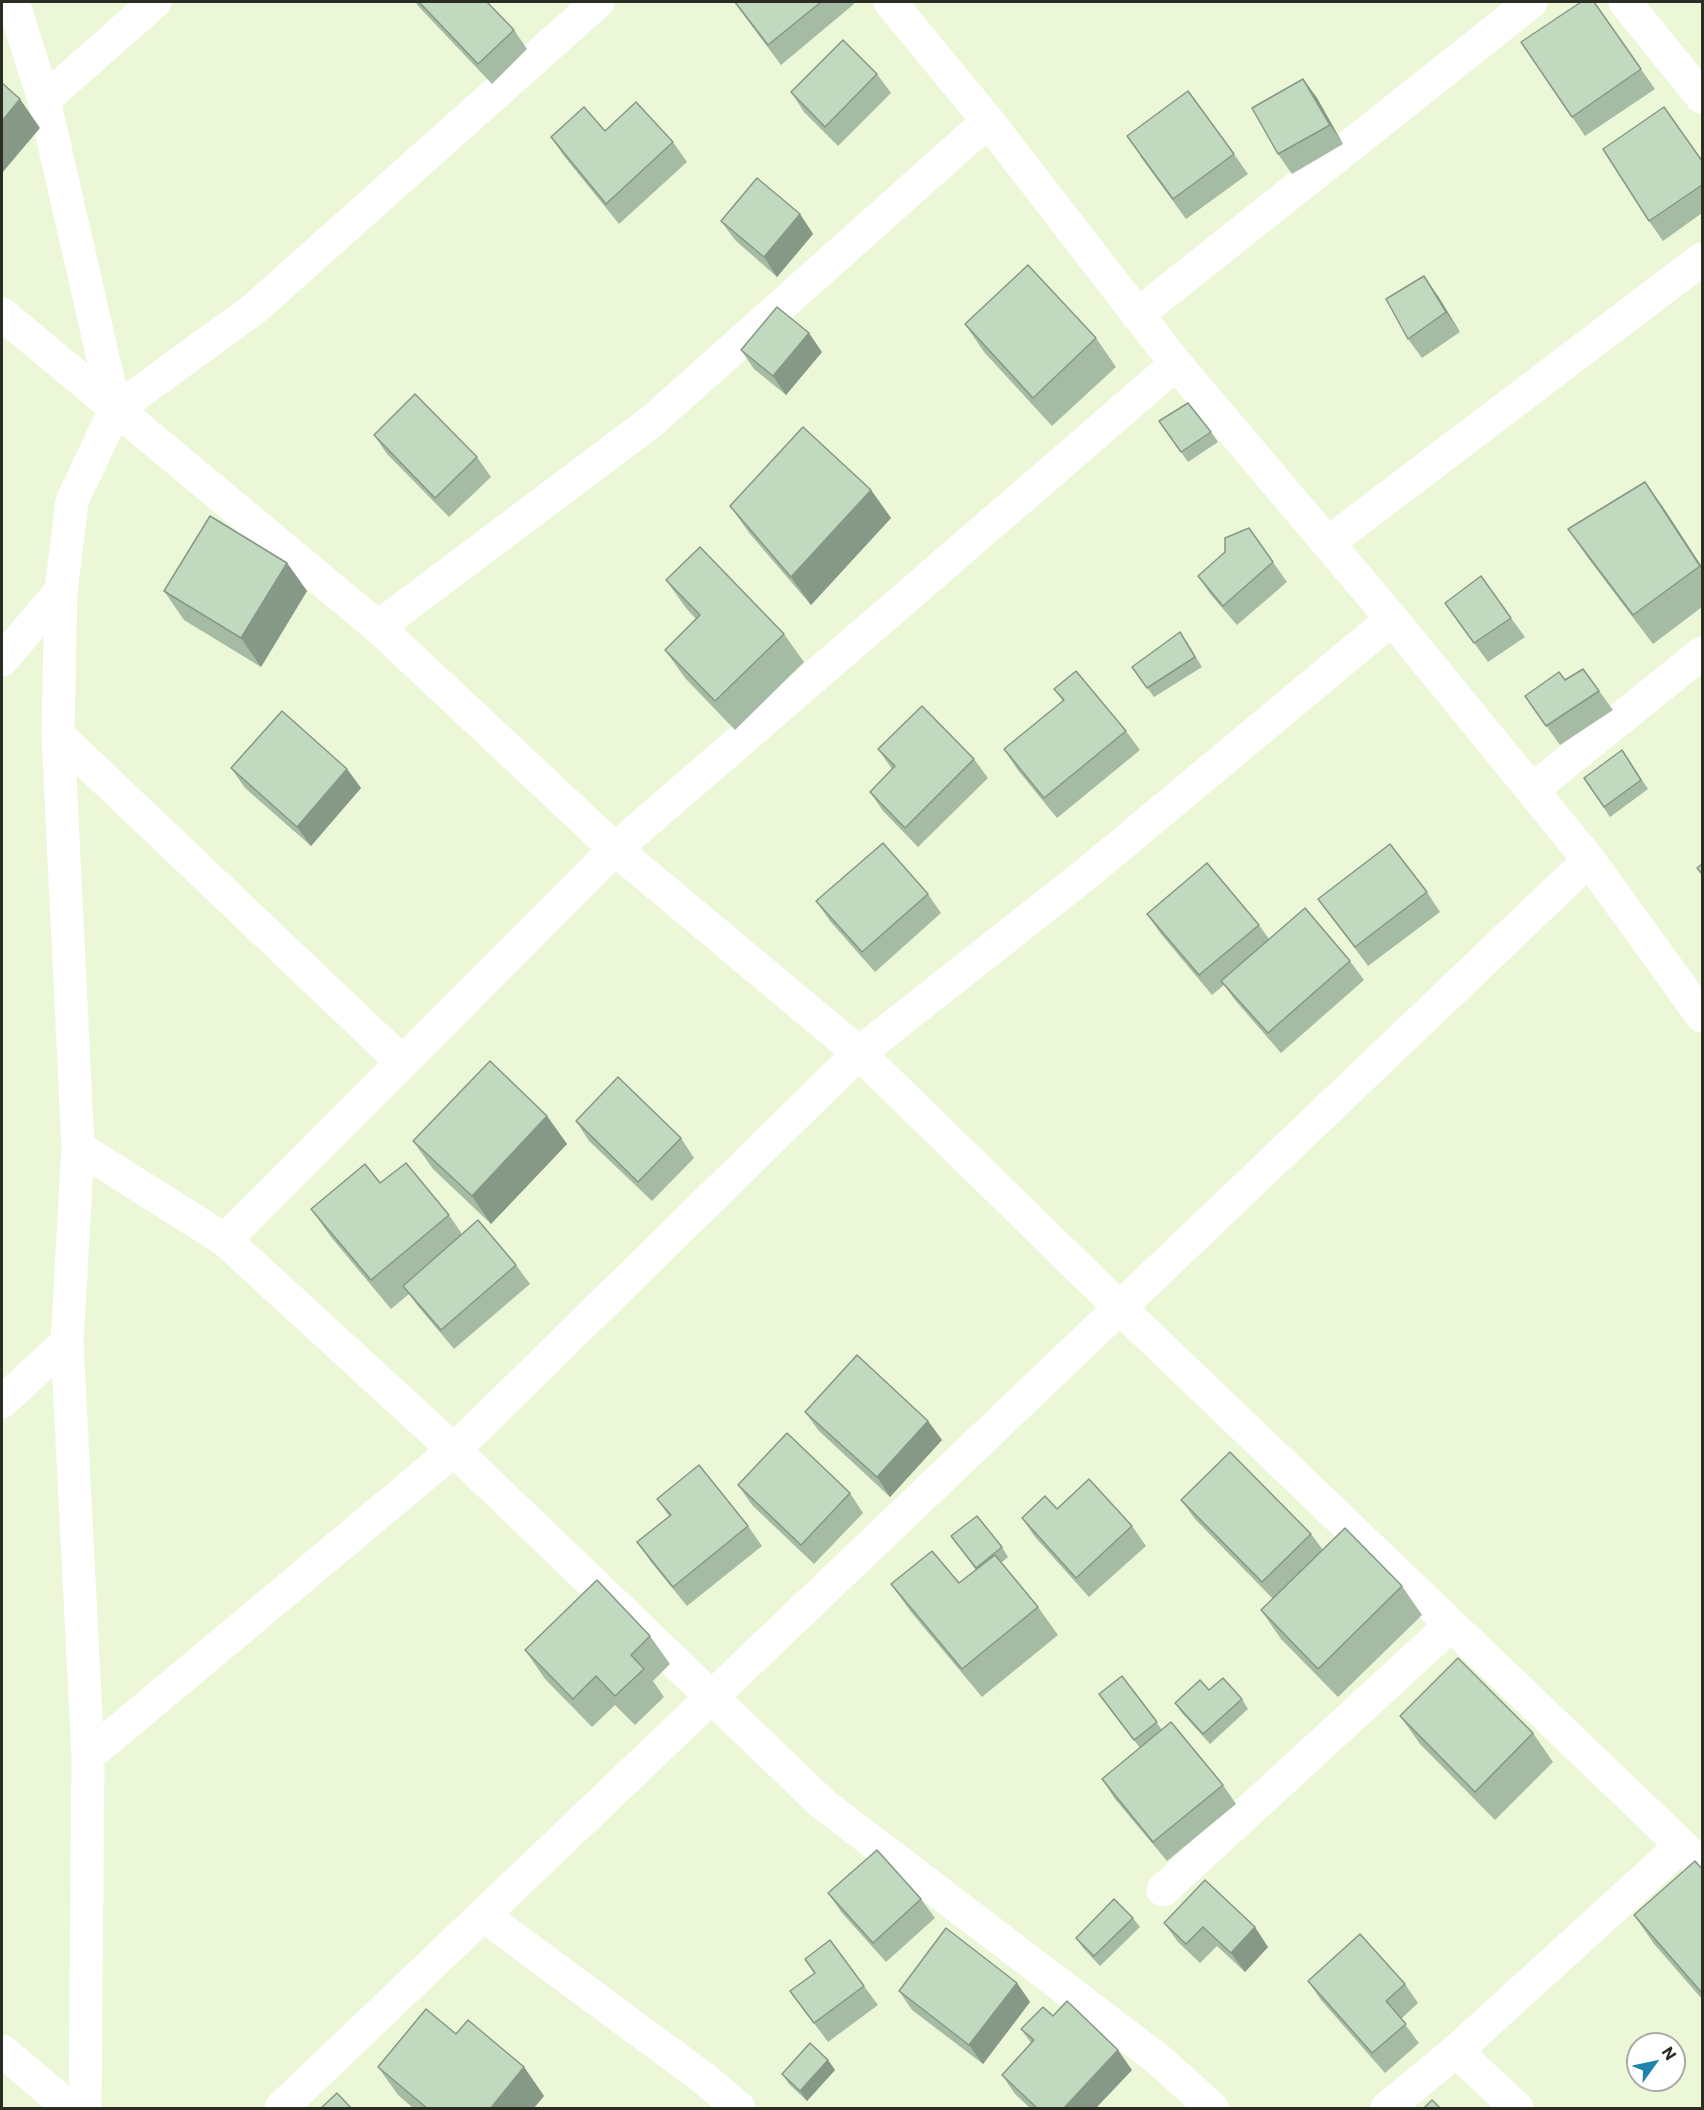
<!DOCTYPE html>
<style>
body{margin:0}
#map{position:relative;width:1704px;height:2110px;overflow:hidden;background:#ecf7d7;font-family:Commissioner,sans-serif}
canvas{display:block}
.frame{position:absolute;inset:0;border:3px solid #2a2e22;pointer-events:none}
.north{position:absolute;left:1626px;top:2032px;width:60px;height:60px;box-sizing:border-box;background:#fff;border:2px solid #aaaba7;border-radius:50%;rotate:57deg;font-size:16px;font-weight:700;line-height:24px;text-align:center;color:#2a2e22}
.north::after{content:'';display:block;margin:auto;width:21px;height:27px;background:#2083ae;clip-path:polygon(50% 0,100% 100%,50% 72%,0 100%)}
</style>
<div id="map">
<canvas width="1704" height="2110"></canvas>
<div class="frame"></div>
<div class="north">N</div>
</div>
<script>
const c = document.querySelector('canvas').getContext('2d');
c.lineJoin = 'round';
function stroke(path, color, width, dash) {
  c.strokeStyle = color;
  c.lineWidth = width;
  c.lineCap = dash ? 'butt' : 'round';
  c.setLineDash(dash || []);
  c.stroke(path);
}
function paint(path, color) {
  c.fillStyle = color;
  c.fill(path, 'evenodd');
}
const minor = new Path2D(`
 M13 2 44 100 115 410 72 501 61 591 58 735 78 1147 67 1342 88 1756 85 2108
 M890 2 988 121 1176 364 1392 619 1589 860 1702 1016
 M1625 2 1702 97
 M44 100 155 2
 M2 314 378 627 615 849 859 1053 1120 1308 1702 1865
 M1137 315 1531 2
 M115 410 254 309 598 2
 M1328 543 1702 259
 M378 627 652 421 988 121
 M2 660 61 591
 M58 735 402 1062
 M1532 790 1702 653
 M78 1147 225 1240 454 1450 823 1804 1159 2060 1212 2108
 M225 1240 615 849 1176 364
 M2 1402 67 1342
 M88 1756 454 1450 859 1053 1091 870 1392 619
 M1163 1890 1450 1626
 M484 1916 702 2077 739 2108
 M2 2051 70 2108
 M1456 2051 1517 2108
 M281 2108 1589 860
 M1387 2108 1456 2051 1681 1846`);
const wall = new Path2D(`
 M415 2H487L514 30 527 49 492 84 420 8Z
 M734 2H852L854 4 781 65Z
 M1594 2 1655 89 1585 136 1521 42Z
 M877 74 891 93 838 146 804 112 791 92Z
 M1303 79 1317 98 1343 144 1292 174 1278 154Z
 M605 131 673 142 687 162 619 224 564 156 551 137Z
 M1234 154 1248 174 1186 219 1140 156Z
 M1702 161V213L1663 241 1649 221Z
 M800 214 813 234 777 277 735 240 721 221Z
 M1438 296 1460 332 1422 358 1408 339Z
 M965 324 1096 338 1116 367 1052 426 984 352Z
 M741 350 822 352 786 395 754 369Z
 M1159 421 1211 432 1218 442 1188 462Z
 M374 435 477 457 491 477 449 517 387 454Z
 M1645 482 1702 567V607L1653 644 1588 558 1568 529Z
 M871 490 891 518 811 605 750 534 730 506Z
 M1249 528 1287 582 1237 625 1211 595 1198 576 1225 552Z
 M287 563 307 591 261 667 184 620 164 591Z
 M666 580 784 634 804 662 735 730 685 678 665 650 696 619 686 608Z
 M1445 603 1511 618 1525 637 1488 662Z
 M1187 642 1202 667 1154 697 1132 667Z
 M1583 669 1613 710 1560 745 1525 696 1565 680Z
 M1054 689 1126 731 1140 750 1057 818 1017 769 1004 749 1063 701Z
 M878 749 974 759 988 778 918 847 883 811 870 792 892 769Z
 M1629 760 1648 789 1610 817 1584 778Z
 M231 768 347 769 361 788 311 846 245 788Z
 M1427 892 1440 912 1368 966 1318 899Z
 M928 894 941 913 875 972 830 921 816 901Z
 M1147 914 1259 925 1269 939 1350 961 1364 980 1281 1053 1235 1000 1224 985 1212 995 1161 934Z
 M547 1116 567 1144 491 1224 433 1169 413 1141Z
 M576 1121 681 1138 694 1158 652 1201 589 1141Z
 M311 1209 449 1215 462 1234 516 1265 530 1284 454 1349 417 1305 409 1294 391 1309 331 1237Z
 M805 1412 928 1421 942 1440 890 1497 819 1431Z
 M738 1485 850 1493 863 1513 814 1564 752 1505Z
 M657 1499 748 1526 762 1546 687 1606 651 1562 637 1542 669 1516Z
 M1181 1500 1311 1534 1323 1550 1402 1586 1422 1615 1338 1697 1281 1639 1261 1610 1273 1599 1195 1519Z
 M1057 1509 1132 1526 1146 1546 1089 1597 1035 1537 1022 1518Z
 M951 1536 1002 1547 1008 1557 1001 1563 1038 1607 1058 1635 982 1697 911 1612 891 1584 959 1583 976 1570Z
 M650 1636 670 1664 653 1681 664 1697 635 1725 615 1705 592 1727 545 1679 525 1650Z
 M1122 1676 1162 1730 1223 1785 1236 1804 1167 1861 1115 1799 1102 1779 1140 1748 1099 1694Z
 M1242 1699 1248 1709 1210 1744 1182 1713 1175 1703Z
 M1400 1716 1533 1733 1553 1762 1495 1820 1420 1744Z
 M1702 1869V1999L1654 1944 1634 1915Z
 M1205 1880 1268 1947 1245 1972 1217 1946 1200 1963 1178 1942 1164 1923Z
 M828 1893 921 1899 935 1918 886 1962 842 1913Z
 M1133 1918 1140 1927 1100 1966 1083 1948 1076 1938Z
 M805 1959 864 1986 878 2005 828 2042 790 1991 814 1973Z
 M1308 1981 1405 1984 1418 2003 1401 2019 1419 2043 1385 2073 1321 2000Z
 M1017 1983 1030 2002 983 2064 912 2010 899 1991Z
 M1021 2029 1132 2070 1095 2109H1031L1015 2094 1002 2075 1031 2043Z
 M456 2034 524 2067 544 2096 533 2109H414L398 2095 378 2067Z
 M828 2060 835 2070 807 2101 789 2084 782 2074Z`);
const shadedWall = new Path2D(`
 M1303 79 1317 98 1343 144 1330 125Z
 M20 99 40 128 2 173V121Z
 M800 214 813 234 777 277 764 257Z
 M1424 276 1438 296 1460 332 1446 312Z
 M809 333 822 352 786 395 773 376Z
 M1645 482 1665 510 1702 567V569Z
 M871 490 891 518 811 605 791 577Z
 M287 563 307 591 261 667 241 638Z
 M347 769 361 788 311 846 297 827Z
 M547 1116 567 1144 491 1224 472 1196Z
 M928 1421 942 1440 890 1497 877 1477Z
 M1255 1927 1268 1947 1245 1972 1231 1953Z
 M1017 1983 1030 2002 983 2064 969 2045Z
 M1118 2050 1132 2070 1095 2109H1063Z
 M828 2060 835 2070 807 2101 800 2091Z
 M524 2067 544 2096 533 2109H490Z`);
const building = new Path2D(`
 M419 2H487L514 30 478 64Z
 M735 2H821L768 45Z
 M1581 2H1594L1641 69 1572 117 1521 42Z
 M843 40 877 74 825 127 791 92Z
 M1303 79 1330 125 1278 154 1252 108Z
 M2 83 20 99 2 121Z
 M1188 91 1234 154 1173 199 1127 136Z
 M636 102 673 142 606 204 551 137 584 107 605 131Z
 M1664 107 1702 161V185L1649 221 1603 149Z
 M757 178 800 214 764 257 721 221Z
 M1028 265 1096 338 1033 398 965 324Z
 M1424 276 1446 312 1408 339 1386 299Z
 M777 307 809 333 773 376 741 350Z
 M415 394 477 457 435 498 374 435Z
 M1188 403 1211 432 1181 452 1159 421Z
 M803 427 871 490 791 577 730 506Z
 M1645 482 1700 566 1633 615 1568 529Z
 M210 516 287 563 241 638 164 591Z
 M1249 528 1273 562 1223 606 1198 576 1225 552V538Z
 M700 547 784 634 715 701 665 650 700 615 666 580Z
 M1481 576 1511 618 1474 643 1445 603Z
 M1180 632 1195 657 1147 688 1132 667Z
 M1583 669 1599 691 1546 726 1525 696 1559 672 1565 680Z
 M1076 671 1126 731 1044 798 1004 749 1064 700 1054 689Z
 M922 706 974 759 905 828 870 792 895 766 878 749Z
 M282 711 347 769 297 827 231 768Z
 M1622 750 1641 780 1604 807 1584 778Z
 M883 843 928 894 862 952 816 901Z
 M1390 844 1427 892 1355 947 1318 899Z
 M1207 863 1259 925 1199 975 1147 914Z
 M1702 864V874L1697 868Z
 M1305 908 1350 961 1268 1033 1221 981Z
 M490 1061 547 1116 472 1196 413 1141Z
 M618 1077 681 1138 638 1182 576 1121Z
 M406 1163 449 1215 371 1280 311 1209 365 1164 380 1183Z
 M478 1220 516 1265 441 1330 403 1286Z
 M857 1355 928 1421 877 1477 805 1412Z
 M787 1433 850 1493 801 1545 738 1485Z
 M1230 1452 1311 1534 1262 1582 1181 1500Z
 M699 1465 748 1526 673 1587 637 1542 671 1515 657 1499Z
 M1089 1479 1132 1526 1076 1578 1022 1518 1045 1496 1057 1509Z
 M977 1516 1002 1547 976 1568 951 1536Z
 M1345 1528 1402 1586 1318 1669 1261 1610Z
 M932 1551 959 1583 995 1555 1038 1607 962 1669 891 1584Z
 M597 1580 650 1636 631 1655 644 1669 615 1696 596 1676 573 1699 525 1650Z
 M1458 1658 1533 1733 1475 1792 1400 1716Z
 M1122 1676 1157 1722 1134 1740 1099 1694Z
 M1223 1678 1242 1699 1203 1734 1175 1703 1200 1680 1209 1690Z
 M1171 1722 1223 1785 1153 1842 1102 1779Z
 M877 1850 921 1899 873 1943 828 1893Z
 M1695 1861 1702 1869V1993L1634 1915Z
 M1205 1880 1255 1927 1231 1953 1203 1927 1186 1944 1164 1923Z
 M1114 1899 1133 1918 1094 1956 1076 1938Z
 M946 1928 1017 1983 969 2045 899 1991Z
 M1360 1934 1405 1984 1386 2001 1406 2024 1372 2053 1308 1981Z
 M830 1940 864 1986 814 2023 790 1991 815 1973 805 1959Z
 M1067 2001 1118 2050 1063 2109H1038L1002 2075 1034 2040 1021 2029 1043 2007 1053 2016Z
 M426 2009 456 2034 468 2020 524 2067 490 2109H428L378 2067Z
 M810 2043 828 2060 800 2091 782 2074Z
 M337 2093 352 2109H320Z
 M1432 2100 1441 2109H1423Z`);
stroke(minor, '#fff', 33);
paint(wall, '#a5bba4');
paint(shadedWall, '#869886');
paint(building, '#c0d9bf');
stroke(building, '#869886', 1.5);
</script>
